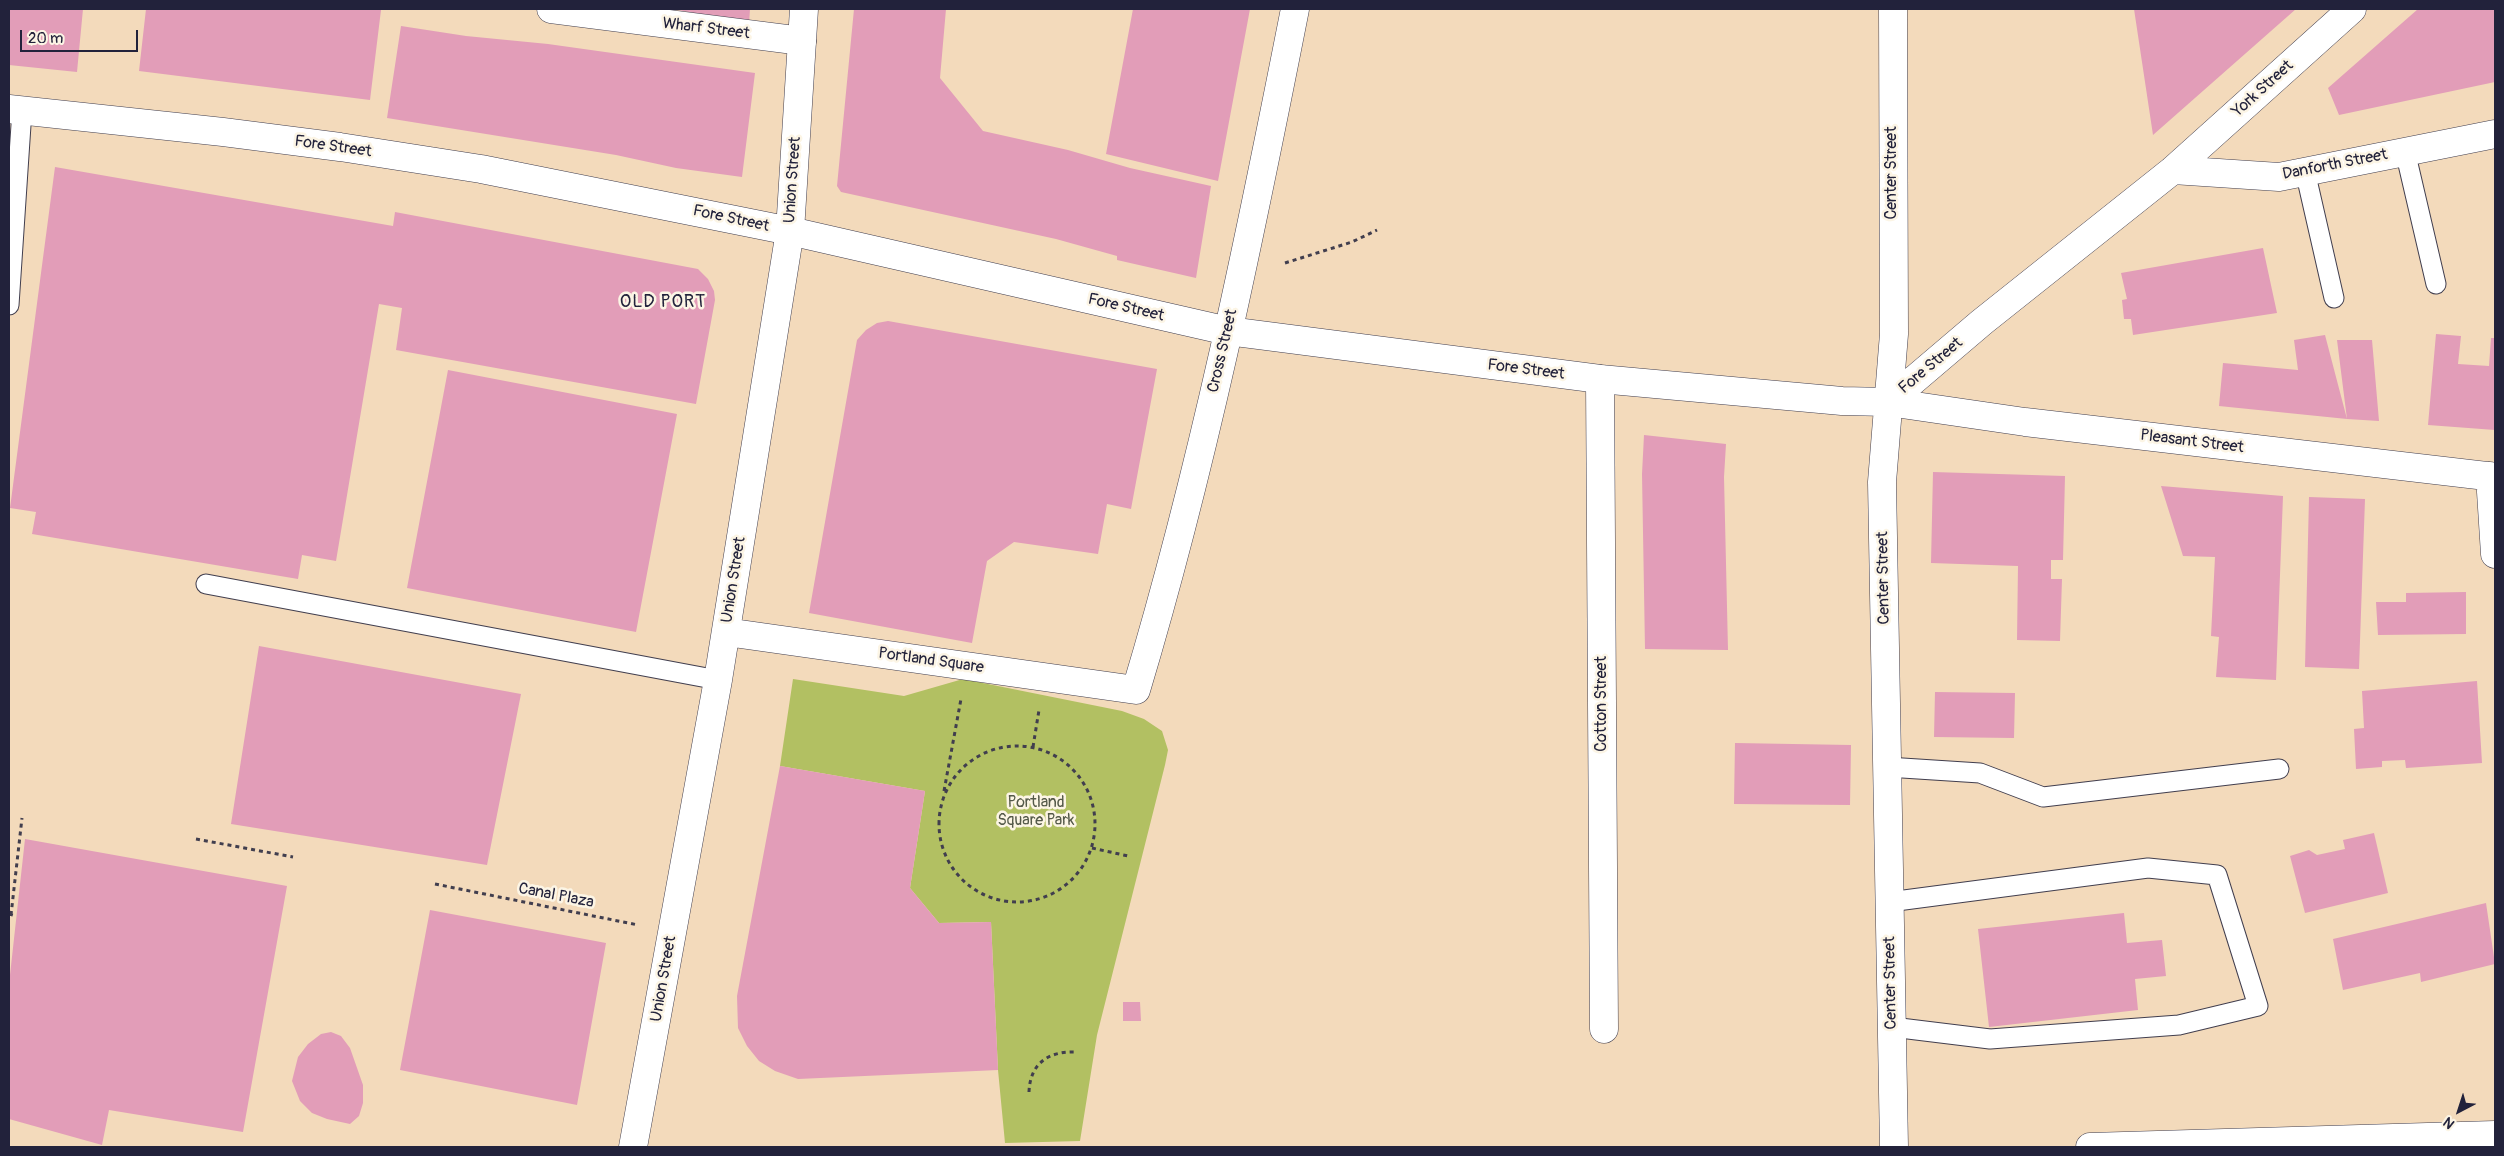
<!DOCTYPE html>
<style>
body{margin:0}
#map{position:relative;width:2504px;height:1156px;overflow:hidden;background:#f3dabb;font-family:Pangolin,sans-serif}
canvas{display:block}
.frame{position:absolute;inset:0;border:10px solid #22223b;pointer-events:none}
.north{position:absolute;left:2434px;top:1086px;width:50px;height:50px;-webkit-text-stroke:4px #fcf5e5;paint-order:stroke;rotate:220deg;font-size:14px;font-weight:700;line-height:20px;text-align:center;color:#22223b}
.north::after{content:'';display:block;margin:auto;width:18px;height:22px;background:#22223b;clip-path:polygon(50% 0,100% 100%,50% 72%,0 100%)}
.scale{position:absolute;left:20px;top:30px;width:118px;height:22px;box-sizing:border-box;border:2px solid #22223b;border-top:0;padding-left:6px;font-size:15px;line-height:18px;white-space:nowrap;color:#22223b;-webkit-text-stroke:4px #fcf5e5;paint-order:stroke}
</style>
<div id="map">
<canvas width="2504" height="1156"></canvas>
<div class="frame"></div>
<div class="north">N</div>
<div class="scale">20 m</div>
</div>
<script>
const c = document.querySelector('canvas').getContext('2d');
c.lineJoin = 'round';
function paint(path, color) {
  c.fillStyle = color;
  c.fill(path, 'evenodd');
}
function stroke(path, color, width, dash) {
  c.strokeStyle = color;
  c.lineWidth = width;
  c.lineCap = dash ? 'butt' : 'round';
  c.setLineDash(dash || []);
  c.stroke(path);
}
function drawText(font, color, halo, rows, align = 'center') {
  c.font = font + ' Pangolin,sans-serif';
  c.lineWidth = 5;
  c.setLineDash([]);
  c.textBaseline = 'middle';
  c.strokeStyle = halo;
  c.fillStyle = color;
  for (const [text, x, y, turn = 0] of rows) {
    c.save();
    c.translate(x, y);
    c.rotate((+turn || 0) * Math.PI / 180);
    c.textAlign = isNaN(turn) ? turn : align;
    if (halo) c.strokeText(text, 0, 0);
    c.fillText(text, 0, 0);
    c.restore();
  }
}
const green = new Path2D(`
 M793 679 904 696 963 679 1122 711 1144 719 1162 731 1168 750 1165 765 1097 1035 1080 1141 1005 1143 998 1070 991 922 939 923 910 888 925 791 780 766Z`);
const building = new Path2D(`
 M9 9H83L77 72 9 65Z
 M146 9 381 10 370 100 139 71Z
 M750 9 749 24 678 10V9Z
 M854 9H946L940 78 983 131 1068 150 1130 168 1211 186 1196 278 1117 260V256L1056 239 841 192 837 186Z
 M1133 9H1250L1218 181 1106 154Z
 M2134 9H2296L2153 135Z
 M2418 9H2495V82L2339 115 2328 88Z
 M401 26 466 36 548 44 755 73 742 177 676 168 616 155 387 118Z
 M55 167 393 226 395 212 698 269 708 279 714 291 715 300 696 404 396 350 402 308 379 304 336 561 302 555 298 579 32 534 36 512 10 508Z
 M2263 248 2277 313 2133 335 2131 319H2124L2122 300 2127 299 2121 273Z
 M888 321 1157 369 1131 509 1107 504 1098 554 1014 542 987 561 972 643 809 613 857 340 866 330 877 323Z
 M2436 334 2461 336 2458 364 2489 366 2491 338H2495V430L2428 425Z
 M2325 335 2347 419 2337 340H2372L2379 421 2347 419 2219 406 2223 363 2298 370 2294 340Z
 M448 370 677 414 636 632 407 588Z
 M1644 435 1726 444 1724 477 1728 650 1645 649 1642 474Z
 M1933 472 2065 476 2063 560H2051V579H2062L2060 641 2017 640 2018 566 1931 563Z
 M2161 486 2283 496 2276 680 2216 677 2219 637 2211 636 2215 557 2183 556Z
 M2309 497 2365 499 2359 669 2305 667Z
 M2466 592V634L2378 635 2376 602H2406V593Z
 M259 646 521 694 487 865 231 824Z
 M2477 681 2482 763 2406 768 2405 760 2382 761V767L2356 769 2354 729 2364 728 2362 691Z
 M1935 692 2015 693 2014 738 1934 737Z
 M1735 743 1851 745 1850 805 1734 804Z
 M780 766 925 791 910 888 939 923 991 922 998 1070 798 1079 775 1071 759 1061 747 1046 738 1028 737 996Z
 M2374 833 2388 893 2305 913 2290 856 2309 850 2317 855 2345 849 2343 840Z
 M25 839 287 886 243 1132 109 1110 102 1145 9 1119V984Z
 M2486 903 2495 964 2421 982 2420 973 2343 990 2333 939Z
 M430 910 606 943 577 1105 400 1070Z
 M2124 913 2127 943 2162 940 2166 976 2135 979 2138 1010 1989 1027 1978 929Z
 M1123 1002H1140L1141 1021H1123Z
 M331 1032 341 1036 350 1048 363 1085V1103L359 1116 350 1124 327 1119 312 1113 300 1101 292 1081 298 1057 308 1044 321 1034Z`);
const path = new Path2D(`
 M1285 263 1352 242 1377 230
 M939 824a78 78 0 1 1 156 0a78 78 0 1 1-156 0Z
 M1033 747 1039 710
 M944 791 961 699
 M196 839 293 857
 M1092 848 1128 856
 M435 884 638 925
 M9 914 16 916
 M11 915 22 818
 M1029 1092C1030 1063 1049 1051 1076 1052`);
const service = new Path2D(`
 M2405 151 2436 284
 M2305 171 2334 298
 M9 305 22 110
 M206 584 718 680
 M1887 767 1980 773 2043 797 2279 769
 M1889 902 2148 868 2217 875 2258 1006 2179 1025 1990 1039 1892 1027`);
const pedestrian = new Path2D(`
 M551 9 802 41`);
const minor = new Path2D(`
 M1600 379 1604 1029
 M1888 402 2025 422 2495 477
 M2490 476 2495 554
 M726 632 1136 690C1203 467 1250 237 1295 9
 M633 1147 718 680 790 231 804 9`);
const tertiary = new Path2D(`
 M1893 9 1894 334 1882 482 1894 1147
 M9 109 223 132 340 147 481 169 790 231 1228 331 1600 379 1842 401 1888 402 1982 322 2173 170 2352 9
 M2173 170 2279 177 2495 134
 M2090 1147 2495 1135`);
const streetNames = [
 ["Wharf Street",706,29,7],
 ["York Street",2263,89,-42],
 ["Fore Street",333,147,8],
 ["Danforth Street",2335,165,-11],
 ["Center Street",1892,173,-90],
 ["Union Street",793,180,-86],
 ["Fore Street",731,219,12],
 ["Fore Street",1126,308,13],
 ["Cross Street",1223,351,-77],
 ["Fore Street",1931,366,-40],
 ["Fore Street",1526,370,7],
 ["Pleasant Street",2192,442,7],
 ["Center Street",1884,578,-91],
 ["Union Street",734,580,-81],
 ["Portland Square",931,661,8],
 ["Cotton Street",1602,704,-90],
 ["Canal Plaza",556,896,11],
 ["Union Street",664,979,-80],
 ["Center Street",1891,983,-91]
];
const parkNames = [
 ["Portland",1036,803],
 ["Square Park",1036,821]
];
const neighbourhoodNames = [
 ["OLD PORT",663,302]
];
paint(green, '#b2c062');
paint(building, '#e29db8');
stroke(service, '#413e4e', 21);
stroke(pedestrian, '#413e4e', 29);
stroke(minor, '#413e4e', 29);
stroke(tertiary, '#413e4e', 29);
stroke(path, '#413e4e', 3, [4, 4]);
stroke(service, '#fff', 19);
stroke(pedestrian, '#fff', 28);
stroke(minor, '#fff', 28);
stroke(tertiary, '#fff', 28);
drawText('16px', '#22223b', '#fcf5e5', streetNames);
drawText('16px', '#545949', '#fcf5e5', parkNames);
c.letterSpacing = '1px';
drawText('18px', '#22223b', '#fcf5e5', neighbourhoodNames);
c.letterSpacing = '0px';
</script>
